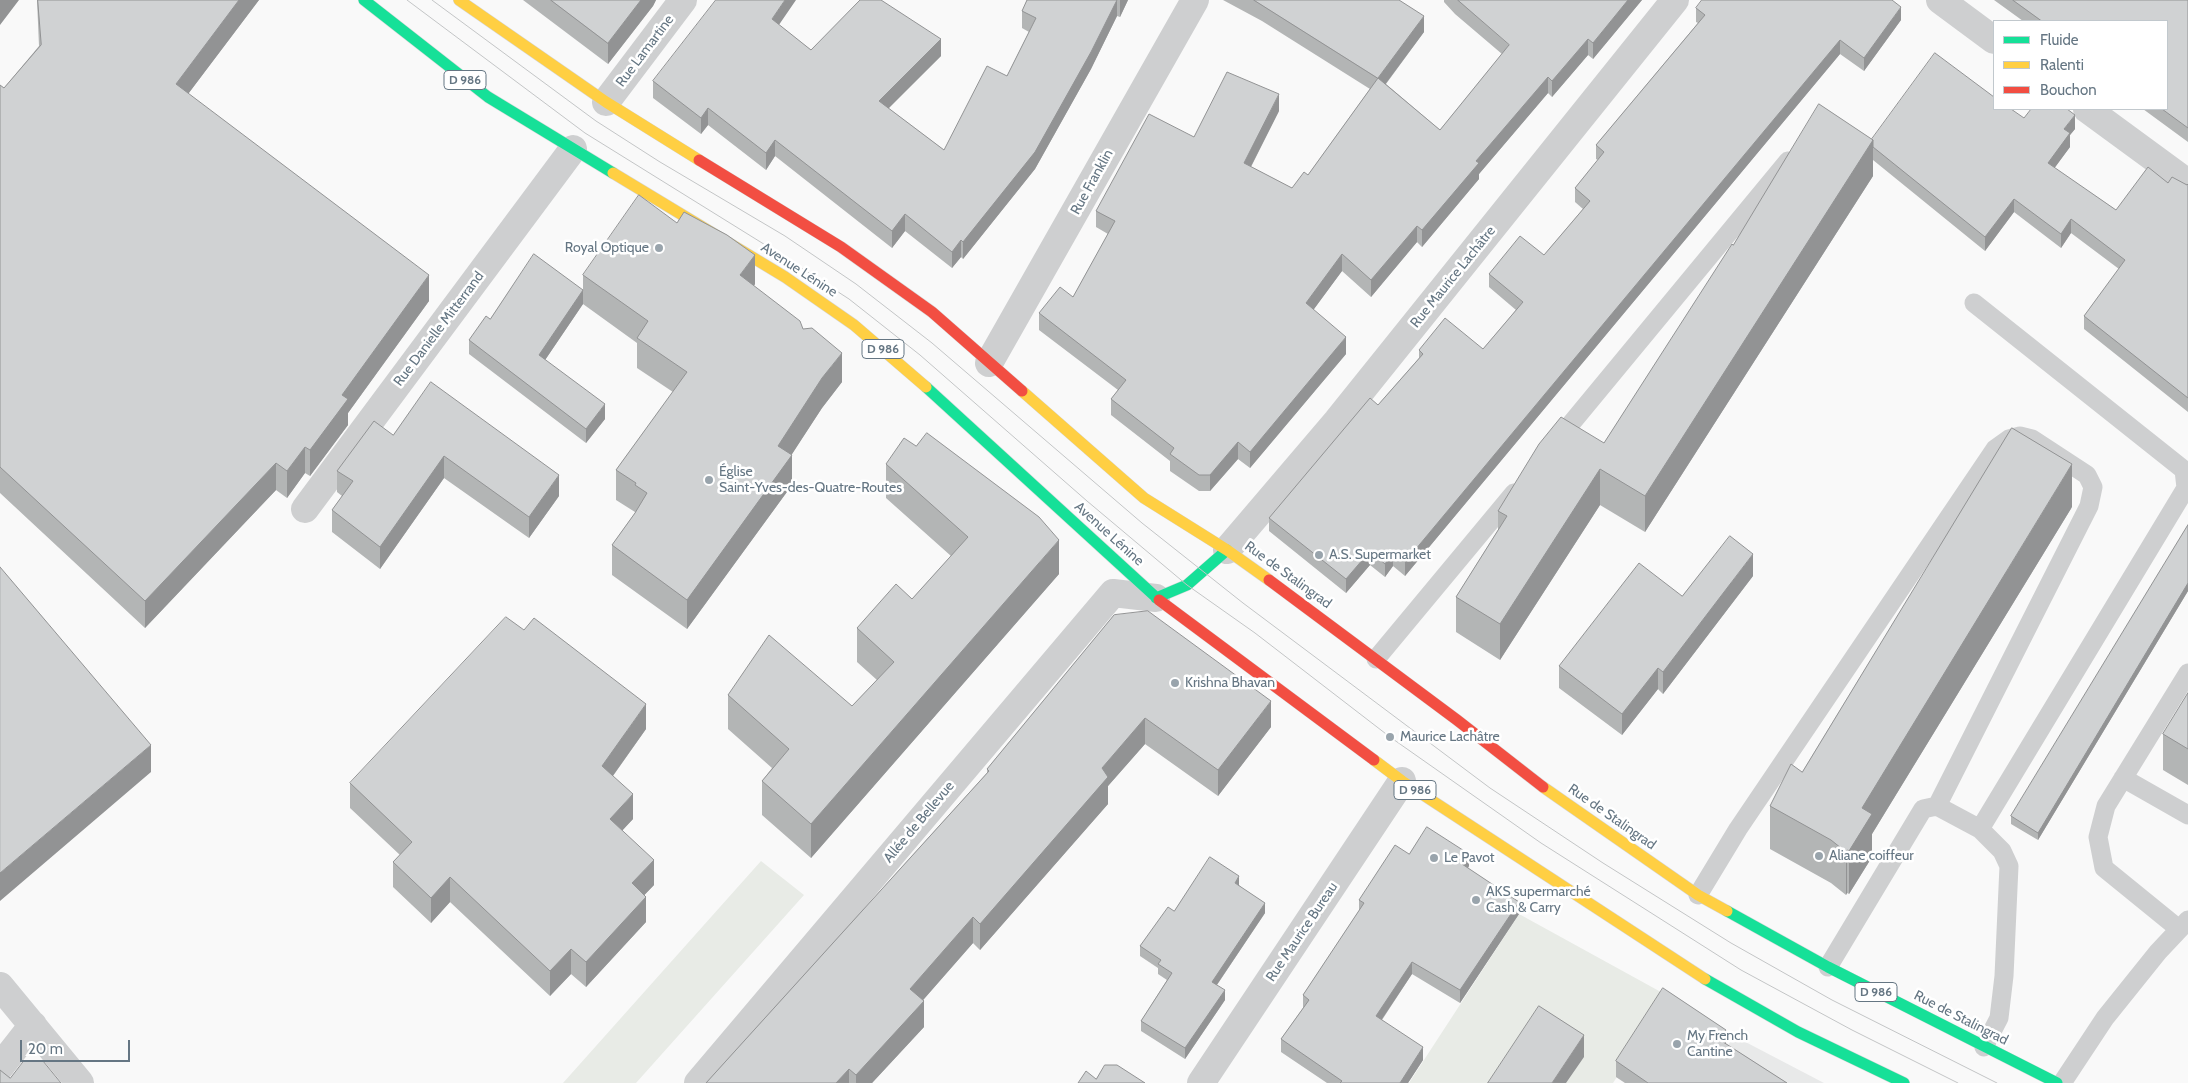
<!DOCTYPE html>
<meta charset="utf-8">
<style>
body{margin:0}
#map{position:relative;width:2188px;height:1083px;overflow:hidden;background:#f9f9f9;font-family:Cabin,sans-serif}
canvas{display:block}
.legend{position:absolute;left:1993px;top:20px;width:175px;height:90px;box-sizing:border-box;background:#fff;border:1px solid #c1c8cd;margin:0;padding:6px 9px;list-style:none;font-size:15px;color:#657683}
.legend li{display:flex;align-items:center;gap:10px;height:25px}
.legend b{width:25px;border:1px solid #c1c8cd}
.scale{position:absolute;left:20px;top:1040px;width:110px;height:22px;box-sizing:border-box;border:2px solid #657683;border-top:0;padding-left:6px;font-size:15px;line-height:18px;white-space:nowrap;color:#657683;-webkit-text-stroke:4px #fff;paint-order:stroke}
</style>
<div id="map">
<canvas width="2188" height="1083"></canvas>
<ul class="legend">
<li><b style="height:6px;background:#16e098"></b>Fluide</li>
<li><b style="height:6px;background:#ffcf43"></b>Ralenti</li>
<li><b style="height:6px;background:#f24e42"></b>Bouchon</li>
</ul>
<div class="scale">20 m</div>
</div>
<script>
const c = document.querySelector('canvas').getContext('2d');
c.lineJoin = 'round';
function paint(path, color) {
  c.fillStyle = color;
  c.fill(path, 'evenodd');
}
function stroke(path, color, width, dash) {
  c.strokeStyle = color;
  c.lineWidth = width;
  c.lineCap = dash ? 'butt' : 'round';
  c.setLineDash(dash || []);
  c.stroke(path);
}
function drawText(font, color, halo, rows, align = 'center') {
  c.font = font + ' Cabin,sans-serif';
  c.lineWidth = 5;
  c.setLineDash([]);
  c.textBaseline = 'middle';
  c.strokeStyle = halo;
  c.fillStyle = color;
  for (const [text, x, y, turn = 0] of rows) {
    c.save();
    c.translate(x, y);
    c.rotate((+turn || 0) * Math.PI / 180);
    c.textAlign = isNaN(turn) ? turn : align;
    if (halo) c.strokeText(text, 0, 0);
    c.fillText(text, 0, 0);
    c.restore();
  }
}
const built = new Path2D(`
 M1734 1036 1824 1083H1703Z`);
const green = new Path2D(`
 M761 861 804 895 636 1083H563Z
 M1519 914 1670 997 1613 1083H1409Z`);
const lane = new Path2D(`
 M1974 303 2184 470 2186 488 1980 829 2002 851 2009 866 2004 976 1999 1018 1984 1047
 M1555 443 1788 161
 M1376 659 1514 493
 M2123 778 2188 815
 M1698 895 1738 829 1995 449 2009 439 2020 436 2032 439 2087 475 2093 487 2089 506 1937 806
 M2179 929 2104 868 2098 837 2106 806 2188 673
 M1828 967 1923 809 1937 806 1980 829
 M2062 1083 2105 1018 2158 952 2188 920`);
const street = new Path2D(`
 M1940 0 1994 40
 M606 102 683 0
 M2087 109 2188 183
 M989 363 1195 0
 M305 509 573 149
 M1227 550 1337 421 1675 0
 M0 986 80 1083
 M0 1067 33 1025
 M698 1083 1113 593 1156 598
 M1201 1083 1402 781`);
const fast = new Path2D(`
 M364 0 488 97 613 173
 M926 387 1159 600
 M1156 598 1187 585 1227 550
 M1727 911 1828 967 2057 1083
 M1705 979 1798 1032 1904 1083`);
const slow = new Path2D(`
 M459 0 606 102 699 160
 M613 173 785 277 854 325 926 387
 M1022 391 1144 498 1227 550 1269 580
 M1374 760 1402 781 1705 979
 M1543 787 1698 895 1727 911`);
const jam = new Path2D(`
 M699 160 841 247 932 312 1022 391
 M1269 580 1457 720 1543 787
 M1159 600 1374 760`);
const tram = new Path2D(`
 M407 0 585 133 775 251 849 299 920 355 1087 501 1187 585 1255 633 1390 737 1541 843 1741 970 1852 1030 1958 1083
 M432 0 596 121 660 162 785 236 856 284 932 343 1142 523 1243 603 1490 788 1603 863 1731 943 1832 1000 1997 1083`);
const wall = new Path2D(`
 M37 0H259L188 94 429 301 348 413V425L310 476 305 473 287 498 276 490 145 628 0 493V85L4 88 39 46Z
 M523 0H656L653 6 608 64Z
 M1027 0H1128L1120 17 1117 16 1091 69 1035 169 963 259 961 257 952 268 905 231 892 248 775 156 766 170 708 125 701 134 653 98V81L779 25 811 50 941 56 888 108 944 150 1007 76 1029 32 1022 28V11Z
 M1223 0H1399L1424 32 1386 84 1440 130 1502 54 1455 14 1444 2V0H1642L1593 59 1588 55 1552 97 1548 93 1479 174V179L1422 247 1417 242 1371 297 1342 271 1313 310 1346 354 1250 468 1238 459 1210 491H1199L1170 471V461L1111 415V399L1118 390 1039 330V313L1073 297 1108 234 1096 227V211L1194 137 1279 111 1251 167 1292 188 1308 175 1370 89 1262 21Z
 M1994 0H2188V142L2143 109H2167V21H2023Z
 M1696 8 1901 20 1864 71 1840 54 1405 576 1393 566 1385 577 1370 565 1346 593 1269 531V518L1378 405 1419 358V350L1483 349 1516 310 1489 287V274L1544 255 1583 209 1575 202V188L1598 160 1596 159V145L1698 23 1696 22Z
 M2024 118 2075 129 2070 135V147L2054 168 2116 210 2168 183 2188 184V412L2084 329V316L2119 269 2071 233 2061 248 2014 212 1985 251 1873 160V176L1645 532 1600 505 1500 660 1456 632V597L1498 530V511L1604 443 1733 245 1872 139Z
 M677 223 755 284 754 286 803 329 842 382 822 408 791 455 792 485 687 629 612 575V545L635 513V512L616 500V470L673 392 637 368V343L583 304 545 360 605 419 586 443 469 354V340L490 319 583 290V275Z
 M393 435 559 496 529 538 444 478 380 569 332 532V510L342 496 337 492V471Z
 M886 464 1059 574 811 858 762 815V781L772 768 728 729V695L852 706 877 680 857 662V628L912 599 951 556 886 498Z
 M2072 507 1872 834V857L1849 894 1847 893 1846 895 1831 883 1770 849V806L1802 772Z
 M2188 525V591L2038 840 2011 824V816Z
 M1753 576 1663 694 1658 689 1622 735 1559 688V666L1682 596Z
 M1114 615 1271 727 1218 796 1145 744 1108 786V804L980 950 973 943 923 1000 924 1027 872 1083H706L987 773V769Z
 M2188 693V785L2163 770V734Z
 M646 729 613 776 633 819 622 830 654 885 644 895 646 922 586 987 571 974 550 996 450 902 431 923 393 887V862L400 855 350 808V783Z
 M1409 854 1469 866 1468 868 1519 914 1460 1003 1412 974 1382 1020 1423 1060 1408 1083H1327L1281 1052V1039L1303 1008V995L1359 911V900Z
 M1239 885 1265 913 1217 985 1225 1000 1185 1059 1141 1031V1021L1167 980 1158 974V968L1140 956V946L1174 911Z
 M1726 1044 1787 1083H1625L1616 1077V1061Z`);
const shadedWall = new Path2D(`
 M0 0H19L0 25Z
 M239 0H259L176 110V84Z
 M641 0H656L653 6 608 64V43Z
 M785 0H796L772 35V19Z
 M1117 0V16L1091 69 1035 169 963 259V242Z
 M1120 0H1128L1120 17Z
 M1628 0H1642L1593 59V43Z
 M1901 7V20L1864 71V58Z
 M1424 16V32L1378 94V78Z
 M941 39V56L879 118V101Z
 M1588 39V55L1552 97V81Z
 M1840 40V54L1405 576V562Z
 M1548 77V93L1479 174V179L1422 247V230L1476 161Z
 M1279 94V111L1244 180V163Z
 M708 108V125L701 134V118Z
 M2075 115V129L2070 135V147L2048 177V163L2064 129Z
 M775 140V156L766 170V153Z
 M1873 140V176L1645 532V496Z
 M2014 199V212L1985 251V237Z
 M905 214V231L892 248V231Z
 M2071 219V233L2061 248V234Z
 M1417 226V242L1371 297V280Z
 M961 240V257L952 268V252Z
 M1342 254V271L1306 320V303Z
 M755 255V284L740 305V275Z
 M429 275V301L348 413V425L310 476V450L342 395Z
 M583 290V304L539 369V355Z
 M1346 337V354L1250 468V452Z
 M842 353V382L822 408 785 465 792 455V485L687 629V600L778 446 822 378Z
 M605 404V419L586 443V429Z
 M1238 442V459L1210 491V475Z
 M305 447V473L287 498V471Z
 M444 456V478L380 569V547Z
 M276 463V490L145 628V601Z
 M2072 464V507L1872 834V857L1849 894V851L1862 808Z
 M1600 469V505L1500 660V624Z
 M559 475V496L529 538V517Z
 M1059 540V574L811 858V824Z
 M1370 551V565L1346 593V579Z
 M1393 552V566L1385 577V564Z
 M1753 554V576L1663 694V672Z
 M2188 583V591L2038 840V833Z
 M1658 668V689L1622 735V714Z
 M1271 701V727L1218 796V770Z
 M646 704V729L602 791V766Z
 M1145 718V744L1108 786V804L980 950V924L1102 768Z
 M151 745V772L0 901V873Z
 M633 794V819L610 844V819Z
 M1847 850V893L1846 895V852Z
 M1469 854V866L1462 876V864Z
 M654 860V885L632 908V883Z
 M1239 876V886L1235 883Z
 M450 877V902L431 923V898Z
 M646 897V922L586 987V962Z
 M1519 902V914L1460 1003V990Z
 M1265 903V913L1212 992V982Z
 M973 917V943L910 1015V989Z
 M571 949V974L550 996V971Z
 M1412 962V974L1376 1028V1016Z
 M1225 990V1000L1185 1059V1048Z
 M924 1001V1027L872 1083H856V1075Z
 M1726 1030V1046L1720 1040Z
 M1584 1035V1057L1566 1083H1552Z
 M1423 1047V1060L1408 1083H1400Z
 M849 1069V1083H836Z`);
const building = new Path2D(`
 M38 0H239L176 84 429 275 342 395 348 399 310 450 305 447 287 471 276 463 145 601 0 467V85L4 88 41 45Z
 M551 0H641L608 43Z
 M716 0H785L772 19 811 50 860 0H881L941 39 879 101 944 150 987 66 1007 76 1036 18 1022 11 1027 0H1117L1091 52 1035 152 963 242 961 240 952 252 905 214 892 231 775 140 766 153 708 108 701 118 653 81Z
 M1254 0H1399L1424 16 1378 78Z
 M1458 0H1628L1593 43 1588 39 1552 81 1548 77 1476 161 1479 163 1422 230 1417 226 1371 280 1342 254 1306 303 1346 337 1250 452 1238 442 1210 475H1199L1170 454 1174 448 1111 399 1126 380 1039 313 1060 287 1073 297 1115 221 1096 211 1149 114 1194 137 1227 72 1279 94 1244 163 1292 188 1304 172 1308 175 1378 78 1440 130 1509 45Z
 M1702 0H1892L1901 7 1864 58 1840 40 1405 562 1393 552 1385 564 1370 551 1346 579 1269 518 1370 398 1378 405 1423 354 1419 350 1445 318 1483 349 1523 302 1489 274 1520 236 1544 255 1590 201 1575 188 1604 152 1596 145 1705 15 1696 8Z
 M2013 0H2188V128L2162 109H2167V21H2042Z
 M1935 53 1994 97V109H2011L2024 118 2031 109H2067L2075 115 2064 129 2070 133 2048 163 2116 210 2148 167 2168 183 2172 177 2187 185 2188 184V398L2084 316 2125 260 2071 219 2061 234 2014 199 1985 237 1873 147V140L1872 139Z
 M1819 104 1873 140 1645 496 1600 469 1500 624 1456 597 1507 516 1498 511 1539 444 1561 417 1604 443 1732 244 1733 245Z
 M639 195 677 223 684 212 727 235 755 255 740 275 800 321 803 329 812 328 842 353 822 378 778 446 792 455 687 600 612 545 635 513 647 493 635 485 636 483 616 470 687 372 637 338 648 321 583 275Z
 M534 254 583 290 539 355 605 404 586 429 469 340 486 316 490 319Z
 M431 382 559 475 529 517 444 456 380 547 332 510 353 481 337 471 374 421 393 435Z
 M2012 428 2072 464 1862 808 1872 814 1849 851 1847 850 1846 852 1831 840 1770 806 1791 764 1802 772Z
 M927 433 1039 517 1059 540 811 824 762 781 789 749 728 695 769 635 852 706 894 662 857 628 896 584 912 599 968 537 886 464 904 438 916 446Z
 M2188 525V583L2038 833 2011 816Z
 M1730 536 1753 554 1663 672 1658 668 1622 714 1559 666 1639 563 1682 596Z
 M0 567 151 745 0 873Z
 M1148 611 1271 701 1218 770 1145 718 1102 768 1108 777 980 924 973 917 910 989 924 1001 856 1075 849 1069 836 1083H706L989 771 987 769 1114 615Z
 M506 617 524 630 534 618 646 704 602 766 633 794 610 819 654 860 632 883 646 897 586 962 571 949 550 971 450 877 431 898 393 862 412 842 350 783Z
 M2188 693V749L2163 734Z
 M1427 827 1469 854 1462 864 1519 902 1460 990 1412 962 1376 1016 1423 1047 1400 1083H1340L1342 1081 1281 1039 1309 1000 1303 995 1364 903 1359 900 1395 845 1409 854Z
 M1210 857 1239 876 1235 883 1265 903 1212 982 1225 990 1185 1048 1141 1021 1172 973 1158 964 1161 960 1140 946 1168 907 1174 911Z
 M1663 988 1726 1030 1720 1040 1787 1083H1648L1616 1061Z
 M1539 1006 1584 1035 1552 1083H1488Z
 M24 1061H43L61 1083H0V1070L10 1078Z
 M1105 1065H1117L1145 1083H1078L1086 1071 1096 1079Z`);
const markers = [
 [659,248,5,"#99a4ac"],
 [709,480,5,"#99a4ac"],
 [1319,555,5,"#99a4ac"],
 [1175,683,5,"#99a4ac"],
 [1390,737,5,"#99a4ac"],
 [1819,856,5,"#99a4ac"],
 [1434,858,5,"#99a4ac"],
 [1476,900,5,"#99a4ac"],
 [1677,1044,5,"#99a4ac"]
];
const shields = [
 [465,80,42],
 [883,349,42],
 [1415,790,42],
 [1876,992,42]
];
const shieldNames = [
 ["D 986",465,80],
 ["D 986",883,349],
 ["D 986",1415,790],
 ["D 986",1876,992]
];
const streetNames = [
 ["Rue Lamartine",645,51,-53],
 ["Rue Franklin",1092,182,-61],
 ["Avenue Lénine",799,270,33],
 ["Rue Maurice Lachâtre",1453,277,-51],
 ["Rue Danielle Mitterrand",439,329,-53],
 ["Avenue Lénine",1109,534,42],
 ["Rue de Stalingrad",1288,575,36],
 ["Rue de Stalingrad",1612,817,35],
 ["Allée de Bellevue",919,822,-50],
 ["Rue Maurice Bureau",1302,932,-56],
 ["Rue de Stalingrad",1961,1018,27]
];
const poiNames = [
 ["Royal Optique",649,248,"right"],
 ["Église",719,472],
 ["Saint-Yves-des-Quatre-Routes",719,488],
 ["A.S. Supermarket",1329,555],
 ["Krishna Bhavan",1185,683],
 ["Maurice Lachâtre",1400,737],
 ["Aliane coiffeur",1829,856],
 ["Le Pavot",1444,858],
 ["AKS supermarché",1486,892],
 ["Cash & Carry",1486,908],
 ["My French",1687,1036],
 ["Cantine",1687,1052]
];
paint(built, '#e8e9e9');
paint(green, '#e8ebe6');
stroke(fast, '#d5d6d7', 12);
stroke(slow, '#d5d6d7', 12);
stroke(jam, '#d5d6d7', 12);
stroke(lane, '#cecfd0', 19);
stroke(street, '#cecfd0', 28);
stroke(fast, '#16e098', 11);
stroke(slow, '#ffcf43', 11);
stroke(jam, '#f24e42', 11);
stroke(tram, '#c3c5c6', 1);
paint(wall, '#b3b5b5');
paint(shadedWall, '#929394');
paint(building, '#d0d2d3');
stroke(building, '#929394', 1);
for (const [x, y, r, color] of markers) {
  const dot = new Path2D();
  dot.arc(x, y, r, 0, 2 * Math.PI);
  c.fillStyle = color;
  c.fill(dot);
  stroke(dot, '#fff', 2);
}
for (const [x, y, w] of shields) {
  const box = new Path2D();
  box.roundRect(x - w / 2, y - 9.5, w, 19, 4);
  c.fillStyle = '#fff';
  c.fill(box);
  stroke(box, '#657683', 1);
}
drawText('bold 12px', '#657683', null, shieldNames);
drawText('14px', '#657683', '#fff', streetNames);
drawText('14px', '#657683', '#fff', poiNames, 'left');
</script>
